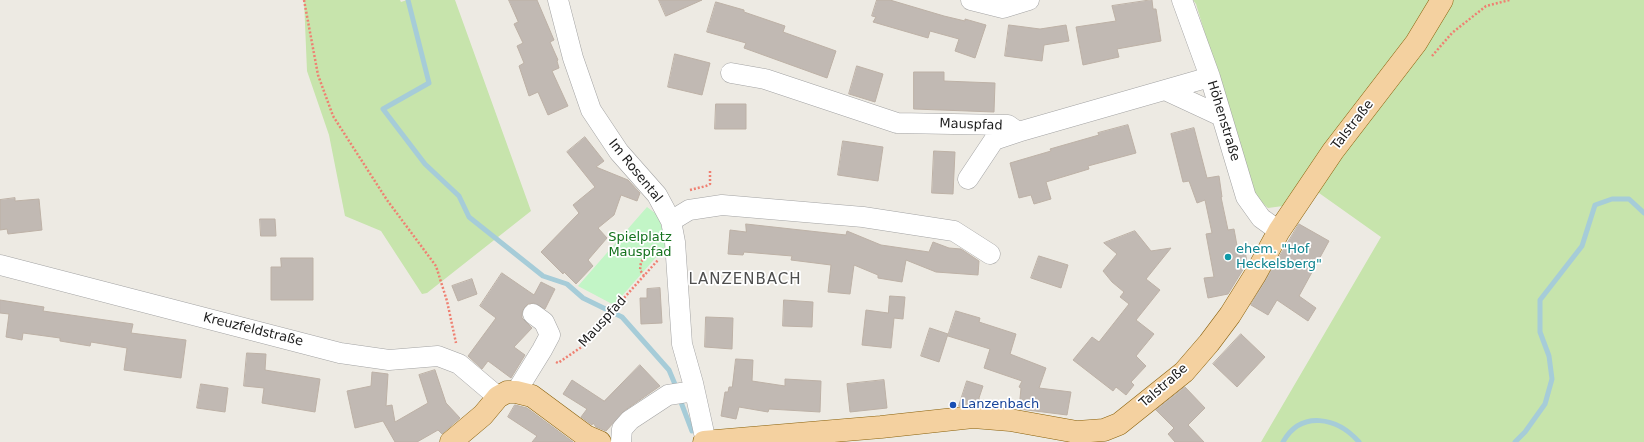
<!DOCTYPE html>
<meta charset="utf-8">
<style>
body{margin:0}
canvas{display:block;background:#edeae3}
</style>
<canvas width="1644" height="442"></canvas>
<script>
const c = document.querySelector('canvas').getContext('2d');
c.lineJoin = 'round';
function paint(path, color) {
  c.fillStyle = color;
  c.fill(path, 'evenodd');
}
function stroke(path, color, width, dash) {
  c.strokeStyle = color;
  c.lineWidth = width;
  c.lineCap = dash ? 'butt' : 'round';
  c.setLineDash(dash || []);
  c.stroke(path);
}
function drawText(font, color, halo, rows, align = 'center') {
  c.font = font + ' "DejaVu Sans",sans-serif';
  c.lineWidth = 3.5;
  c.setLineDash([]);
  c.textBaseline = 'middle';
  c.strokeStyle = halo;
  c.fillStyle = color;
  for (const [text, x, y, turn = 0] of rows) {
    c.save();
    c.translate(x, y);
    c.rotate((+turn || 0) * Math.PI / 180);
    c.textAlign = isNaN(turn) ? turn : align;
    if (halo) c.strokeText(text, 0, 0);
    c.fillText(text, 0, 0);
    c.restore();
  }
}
const grass = new Path2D(`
 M304 0H400L401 2 407 0H455L531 211 427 293 422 294 381 231 345 216 329 135 307 71Z
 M1193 0H1644V442H1261L1381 237 1319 193 1283 206 1268 208 1254 195 1196 4Z`);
const park = new Path2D(`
 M647 207 659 216 666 246 614 305 578 286Z`);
const stream = new Path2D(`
 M408 0 429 83 383 109 425 164 459 196 469 217 543 276 567 284 583 298 622 317 669 370 677 389
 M679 397 692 431
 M1283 442C1301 410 1337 417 1359 442
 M1515 442 1525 432 1545 404 1552 379 1549 356 1540 332V300L1582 246 1595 205 1612 199H1629L1644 213`);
const building = new Path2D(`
 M509 0H537L554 40 550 42 558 60 557 61 559 68 552 71 568 106 548 115 538 92 529 96 519 66 524 63 517 46 523 43 514 24 518 22Z
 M659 0H702L666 16Z
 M877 0H890L944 16 965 21V19L986 25 975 58 955 51 959 39 930 31 928 38 873 22 876 17 872 16Z
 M1152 0 1153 9H1156L1161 41 1117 49 1119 57 1083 65 1076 27 1116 21 1112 6Z
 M716 2 744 10V12L785 26 783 32 836 51 827 78 744 48 746 43 707 32Z
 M1009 25 1040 29 1066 25 1069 41 1044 45 1042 61 1005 56Z
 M675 54 710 63 702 95 668 87Z
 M857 66 883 74 875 102 849 94Z
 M914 72H944V81L995 83 994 112 914 109Z
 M716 104H746V129H715Z
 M1128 125 1136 153 1088 166 1089 169 1046 182 1051 199 1034 204 1031 195 1019 198 1010 163 1051 151 1050 149 1099 135 1098 133Z
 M1194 128 1207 178 1219 176 1222 197H1221L1228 230 1234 229 1238 251 1245 250 1247 263 1228 294 1208 298 1204 278 1214 277 1206 234 1212 233 1205 200 1197 203 1189 181 1183 182 1171 134Z
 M585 137 604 161 596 167 628 180 640 193 637 201 621 195 614 215 598 228 607 238 588 260 593 266 576 284 564 272 563 274 541 252 579 213 573 205 595 187 567 152Z
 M843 141 883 147 878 181 838 175Z
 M934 151 955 152 953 194 932 193Z
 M15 198V201L39 199 42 230 8 234 7 229 0 230V200Z
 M260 219H275L276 236H261Z
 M746 224 846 235 847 231 881 245 929 252 933 242 949 248 961 249 979 261 978 275 936 272 906 260 902 282 878 278V275L854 265 850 294 828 292 831 265 791 260 792 256 744 252 743 255 728 254 730 230 746 232Z
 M1299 224 1329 241 1299 296 1316 308 1308 321 1277 300 1268 315 1251 305Z
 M1135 231 1151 251 1171 248 1146 279 1160 290 1136 320 1154 334 1136 356 1146 366 1131 382 1134 385 1126 395 1116 387 1113 391 1073 360 1092 337 1099 342 1129 304 1120 297 1124 292 1112 282 1103 271 1117 254 1104 243Z
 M1039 256 1068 265 1061 288 1031 278Z
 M281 258H313V300H271V267H281Z
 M502 273 534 295 541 282 555 289 545 309 534 303 528 304 524 308 522 313V318L532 328 514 347 525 355 511 378 488 361 482 369 468 356 496 318 480 306Z
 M472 279 477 294 458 301 452 286Z
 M660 288 662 323 641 324 640 298H647V289Z
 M890 296 905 297 903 319 894 318 891 348 862 345 866 310 888 313Z
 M0 300 44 307 43 311 133 324 131 333 186 340 181 378 124 370 127 348 91 342 90 346 60 341V338L23 333 22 340 6 337 9 314 0 313Z
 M784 300 813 302 812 327 783 326Z
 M956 311 980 318 979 322 1016 334 1010 354 1046 368 1039 388 1071 392 1067 415 1019 409 1021 388 1019 387 1022 381 984 368 990 349 948 336Z
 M706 317 733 318 732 349 705 347Z
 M930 328 948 334 939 362 921 356Z
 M1241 334 1265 357 1237 387 1213 364Z
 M247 353 266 354 265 370 320 379 315 412 262 403 264 388 244 386Z
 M736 359 753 360 752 381 785 386V379L821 381 820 412 769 409 768 412 739 407 736 419 721 416 725 392H728L729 387H732Z
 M640 365 660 386 624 411 606 431 596 427 593 423 592 425 581 417 587 409 563 394 572 380 604 401Z
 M435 370 446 403 460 418 442 434 438 430 417 442H395L383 421 355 428 347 391 371 386 372 372 388 374 386 406 392 405 395 422 428 403 419 375Z
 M884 380 887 408 850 412 847 384Z
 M967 381 983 386 979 398 980 405 959 406Z
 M201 384 228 388 225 412 197 408Z
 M1185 387 1205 408 1188 425 1204 442H1175L1168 434 1174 428 1156 410Z
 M515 405 527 408 573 442H532L537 436 508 417Z`);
const path = new Path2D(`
 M304 0 318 75 333 116 387 200 436 266 447 301 456 343
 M1432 56 1452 33 1486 6 1510 0
 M690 190 706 186 710 184V171
 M644 276 640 270 641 262 647 254
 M556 362 558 363 586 344 615 308 658 260`);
const minor = new Path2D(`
 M558 0 573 58 591 110 619 152 657 195 671 221 675 242 682 344 693 383 706 442
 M971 0 1003 8 1029 0
 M1182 0 1210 77 1246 197 1261 218 1279 231
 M731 73 765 79 897 123 1008 125 1018 132 1210 77
 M1165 90 1221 116
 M968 179 994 140 1018 132
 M671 221 689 210 722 205 863 217 954 231 990 254
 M0 265 340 353 389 360 438 356 459 364 498 397
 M516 392 542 350 550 335 544 322 533 314
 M621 442 622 429 630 420 668 395 694 391`);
const major = new Path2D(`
 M451 442 483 415 498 397 507 392H516L532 396 586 436 600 442
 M704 442 881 427 973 417 1010 420 1077 432 1104 430 1119 424 1184 372 1209 343 1230 315 1255 275 1279 231 1333 151 1416 43 1442 0`);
const markers = [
 [1228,257,4,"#0f9aa8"],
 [953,405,4,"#1a4fb4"]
];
const streetNames = [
 ["Höhenstraße",1223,121,73],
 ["Mauspfad",971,125,2],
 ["Talstraße",1353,125,-52],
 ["Im Rosental",635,171,51],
 ["Mauspfad",603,322,-48],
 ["Kreuzfeldstraße",253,330,14],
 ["Talstraße",1164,386,-41]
];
const parkNames = [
 ["Spielplatz",640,238],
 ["Mauspfad",640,253]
];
const cultureNames = [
 ["ehem. \"Hof",1236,250],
 ["Heckelsberg\"",1236,265]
];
const transitNames = [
 ["Lanzenbach",961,405]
];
const quarterNames = [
 ["LANZENBACH",745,280]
];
paint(grass, '#c7e4ac');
paint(park, '#c2f5c6');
stroke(stream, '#a6ccd8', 5);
paint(building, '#c1b9b3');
stroke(building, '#bdb1a6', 1);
stroke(minor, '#a3a3a3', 21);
stroke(major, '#8a610b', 23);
stroke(path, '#ef8072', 2.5, [2, 2]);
stroke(minor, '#fff', 20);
stroke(major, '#f4d1a0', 22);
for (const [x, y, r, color] of markers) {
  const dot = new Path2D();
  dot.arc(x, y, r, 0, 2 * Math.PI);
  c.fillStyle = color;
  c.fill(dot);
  stroke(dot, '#fff', 1.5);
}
drawText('13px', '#1c1c1c', '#fff', streetNames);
drawText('13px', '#13711c', '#fff', parkNames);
drawText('13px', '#0d838f', '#fff', cultureNames, 'left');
drawText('13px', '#164399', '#fff', transitNames, 'left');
c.letterSpacing = '1px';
drawText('15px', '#4f4f4f', '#fff', quarterNames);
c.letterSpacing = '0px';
</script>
